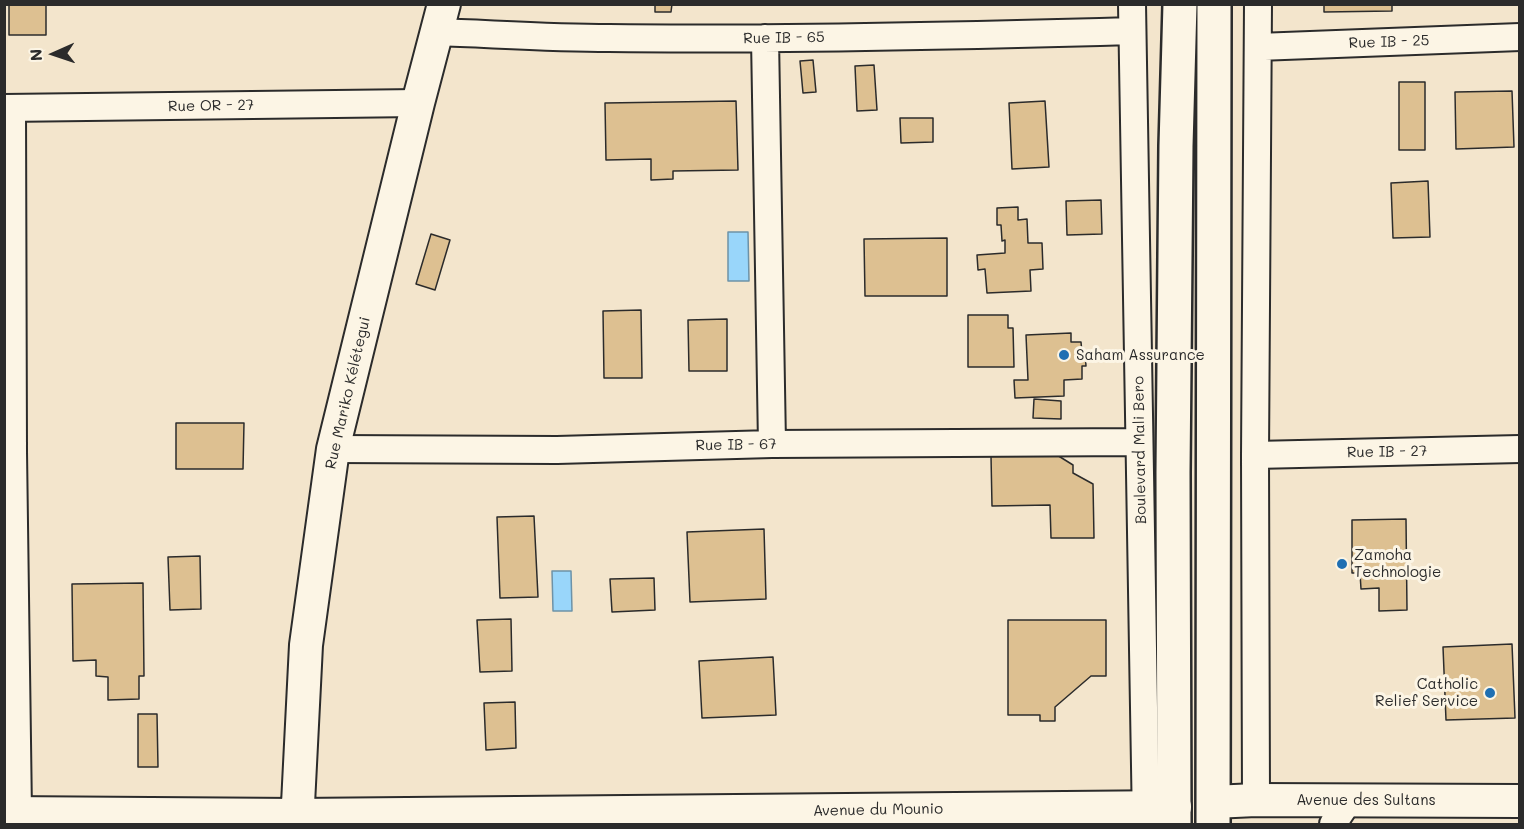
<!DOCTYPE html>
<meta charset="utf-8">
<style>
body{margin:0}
#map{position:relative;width:1524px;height:829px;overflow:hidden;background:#f3e5cc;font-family:Mali,sans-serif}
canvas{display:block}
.frame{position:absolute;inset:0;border:6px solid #2b2b2b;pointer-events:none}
.north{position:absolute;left:24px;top:24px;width:60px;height:60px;-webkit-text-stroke:4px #fcf5e5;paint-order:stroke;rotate:267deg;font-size:16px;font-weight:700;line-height:24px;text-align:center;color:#2b2b2b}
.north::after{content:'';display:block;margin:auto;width:21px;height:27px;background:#2b2b2b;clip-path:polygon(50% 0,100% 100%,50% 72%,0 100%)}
</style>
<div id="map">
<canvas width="1524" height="829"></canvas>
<div class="frame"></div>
<div class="north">N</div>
</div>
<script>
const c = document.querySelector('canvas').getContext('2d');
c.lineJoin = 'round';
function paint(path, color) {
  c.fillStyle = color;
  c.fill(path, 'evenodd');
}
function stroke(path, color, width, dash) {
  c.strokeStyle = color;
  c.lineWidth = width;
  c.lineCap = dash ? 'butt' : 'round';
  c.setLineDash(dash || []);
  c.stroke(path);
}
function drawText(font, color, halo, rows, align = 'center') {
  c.font = font + ' Mali,sans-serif';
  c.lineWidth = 6;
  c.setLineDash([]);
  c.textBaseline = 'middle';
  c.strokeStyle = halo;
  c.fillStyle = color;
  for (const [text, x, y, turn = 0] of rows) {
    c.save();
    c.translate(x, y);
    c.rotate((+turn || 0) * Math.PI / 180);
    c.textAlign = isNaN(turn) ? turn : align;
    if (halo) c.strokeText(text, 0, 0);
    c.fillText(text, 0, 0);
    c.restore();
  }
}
const water = new Path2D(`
 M728 232H748L749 281H728Z
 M552 571H571L572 611H553Z`);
const building = new Path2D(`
 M9 4H46V35H9Z
 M655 4H672L671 12H655Z
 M1324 4H1392V11L1324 12Z
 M813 60 816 92 803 93 800 61Z
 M874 65 877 110 857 111 855 66Z
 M1399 82H1425V150H1399Z
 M1512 91 1514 147 1456 149 1455 92Z
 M736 101 738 170 673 171V179L651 180V159L606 160 605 103Z
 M1045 101 1049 167 1012 169 1009 103Z
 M900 118H933V142L901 143Z
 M1428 181 1430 237 1393 238 1391 183Z
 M1101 200 1102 234 1067 235 1066 201Z
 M1018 207V220L1027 219 1028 243H1042L1043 269 1030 270 1031 291 987 293 985 269 978 270 977 255 1005 253V240L1002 241 1001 225H997V208Z
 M431 234 450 240 435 290 416 284Z
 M947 238V296H865L864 239Z
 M641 310 642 378H604L603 311Z
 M968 315H1008V328H1013L1014 367H968Z
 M727 319V371H689L688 320Z
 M1071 333V342H1081L1082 353 1085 352 1086 366H1082V379L1064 380V396L1015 398 1014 380H1028L1026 335Z
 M1034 399 1061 401V419L1033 418Z
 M176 423H244L243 469H176Z
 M1057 455 1073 465V473L1093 484 1094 538H1051L1050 505 992 506 991 456Z
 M534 516 538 597 500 598 497 517Z
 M1406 519 1407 610 1379 611V588L1361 589 1360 573H1352V520Z
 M764 529 766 599 690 602 687 532Z
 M200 556 201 609 170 610 168 557Z
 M654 578 655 610 612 612 610 579Z
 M143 583 144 676H139V699L108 700V677L96 676V660L73 661 72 584Z
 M511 619 512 671 480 672 477 620Z
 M1008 620H1106V676H1091L1055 707V721H1040V715H1008Z
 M1512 644 1515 718 1446 720 1443 647Z
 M773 657 776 715 702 718 699 661Z
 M515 702 516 748 486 750 484 703Z
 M138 714H157L158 767H138Z`);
const minor = new Path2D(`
 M1132 4 1146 824
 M437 32C494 34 552 38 609 38 784 40 958 36 1132 31
 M765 38 772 444
 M1258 47 1520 37
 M4 108 418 103
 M12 108 13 451 18 813
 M333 449 557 450 772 444 1139 442
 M1255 455 1520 449
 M1256 800 1255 455 1258 4
 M1333 824 1349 800`);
const tertiary = new Path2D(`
 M1213 802 1256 800 1520 801
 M4 813 297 815 1175 807
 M297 824 306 645 333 449 418 103 444 4`);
const primary = new Path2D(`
 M1174 824 1173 472 1176 146 1180 4
 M1213 824 1214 4`);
const markers = [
 [1064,355,6,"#1f6fb2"],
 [1342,564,6,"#1f6fb2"],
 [1490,693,6,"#1f6fb2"]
];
const streetNames = [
 ["Rue IB - 65",784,38,-1],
 ["Rue IB - 25",1389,42,-2],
 ["Rue OR - 27",211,106,-1],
 ["Rue Mariko Kélétegui",348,393,-77],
 ["Rue IB - 67",736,445,-1],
 ["Boulevard Mali Bero",1140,450,-91],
 ["Rue IB - 27",1387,452,-1],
 ["Avenue des Sultans",1366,800],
 ["Avenue du Mounio",878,810,-1]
];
const poiNames = [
 ["Saham Assurance",1076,355],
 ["Zamoha",1354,555],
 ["Technologie",1354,572],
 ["Catholic",1478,684,"right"],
 ["Relief Service",1478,701,"right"]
];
paint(water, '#99d6fa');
stroke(water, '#6d92a7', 1.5);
paint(building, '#ddc091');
stroke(building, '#2b2b2b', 1.5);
stroke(minor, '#2b2b2b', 30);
stroke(tertiary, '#2b2b2b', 36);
stroke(primary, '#2b2b2b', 38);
stroke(minor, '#fcf5e5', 26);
stroke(tertiary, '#fcf5e5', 32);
stroke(primary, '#fcf5e5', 33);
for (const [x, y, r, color] of markers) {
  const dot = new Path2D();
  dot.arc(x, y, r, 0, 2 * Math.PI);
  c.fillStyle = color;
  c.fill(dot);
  stroke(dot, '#fcf5e5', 2);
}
drawText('15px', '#2b2b2b', '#fcf5e5', streetNames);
drawText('15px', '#2b2b2b', '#fcf5e5', poiNames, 'left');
</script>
